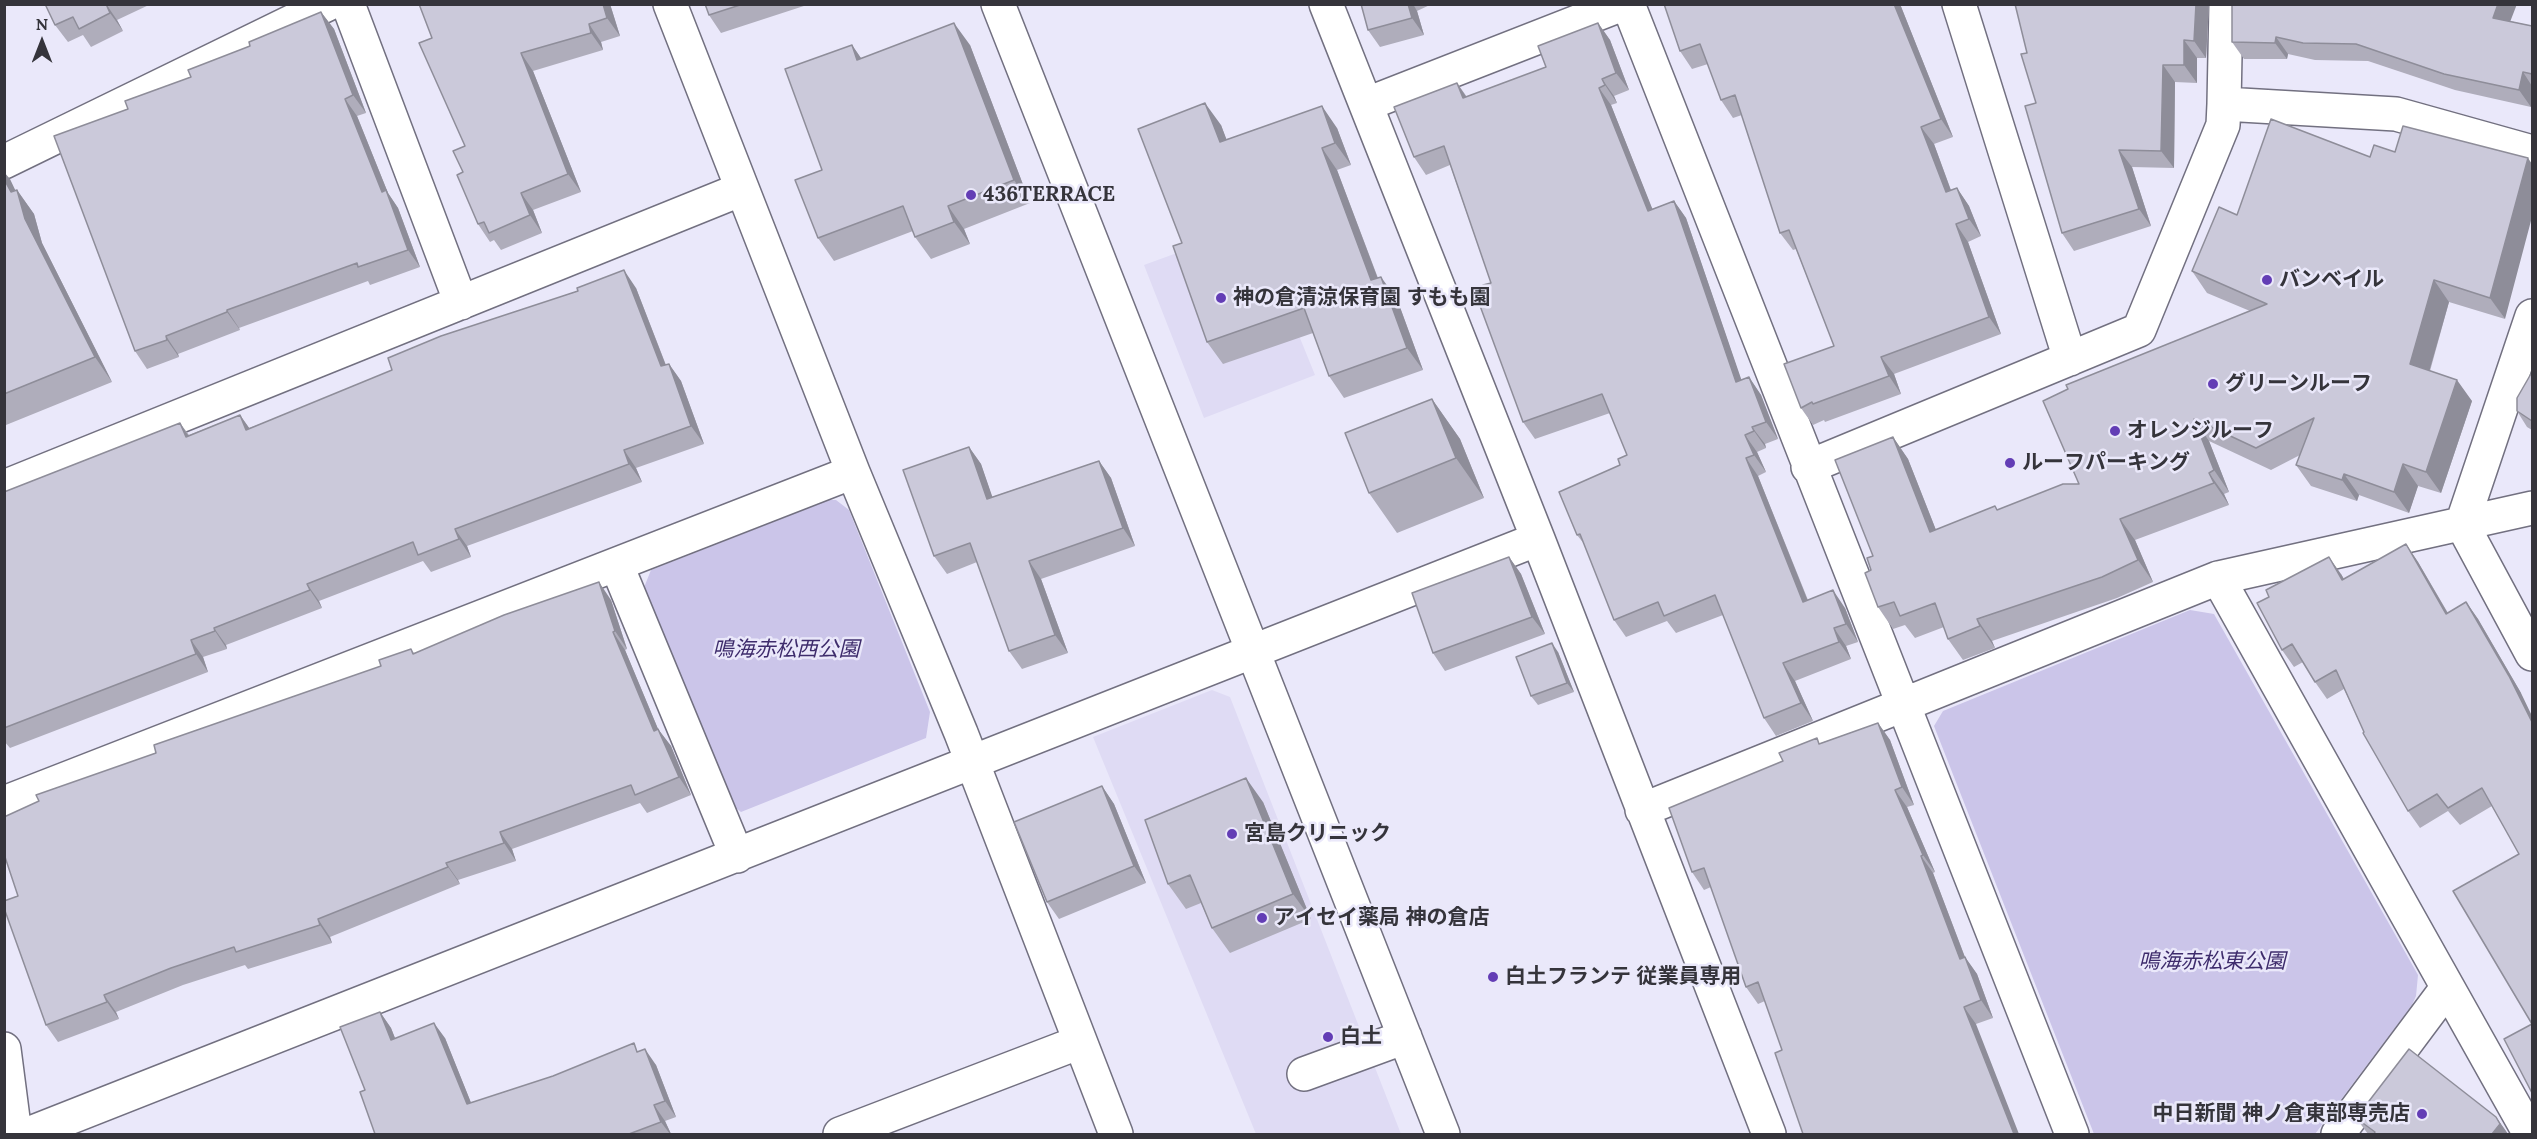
<!DOCTYPE html>
<meta charset="utf-8">
<style>
body{margin:0}
#map{position:relative;width:2537px;height:1139px;overflow:hidden;background:#eae8fa;font-family:Lora,serif}
canvas{display:block}
.frame{position:absolute;inset:0;border:6px solid #35343b;pointer-events:none}
.north{position:absolute;left:12px;top:12px;width:60px;height:60px;-webkit-text-stroke:4px #eae8fa;paint-order:stroke;rotate:0deg;font-size:16px;font-weight:700;line-height:24px;text-align:center;color:#35343b}
.north::after{content:'';display:block;margin:auto;width:21px;height:27px;background:#35343b;clip-path:polygon(50% 0,100% 100%,50% 72%,0 100%)}
</style>
<div id="map">
<canvas width="2537" height="1139"></canvas>
<div class="frame"></div>
<div class="north">N</div>
</div>
<script>
const c = document.querySelector('canvas').getContext('2d');
c.lineJoin = 'round';
function paint(path, color) {
  c.fillStyle = color;
  c.fill(path, 'evenodd');
}
function stroke(path, color, width, dash) {
  c.strokeStyle = color;
  c.lineWidth = width;
  c.lineCap = dash ? 'butt' : 'round';
  c.setLineDash(dash || []);
  c.stroke(path);
}
function drawText(font, color, halo, rows, align = 'center') {
  c.font = font + ' Lora,"Noto Sans JP",serif';
  c.lineWidth = 5;
  c.setLineDash([]);
  c.textBaseline = 'middle';
  c.strokeStyle = halo;
  c.fillStyle = color;
  for (const [text, x, y, turn = 0] of rows) {
    c.save();
    c.translate(x, y);
    c.rotate((+turn || 0) * Math.PI / 180);
    c.textAlign = isNaN(turn) ? turn : align;
    if (halo) c.strokeText(text, 0, 0);
    c.fillText(text, 0, 0);
    c.restore();
  }
}
const built = new Path2D(`
 M1254 225 1315 375 1204 418 1144 265Z
 M1212 690 1230 697 1401 1134H1256L1093 737Z`);
const green = new Path2D(`
 M829 500H836L849 510 930 712 926 738 741 812 727 801 643 590 651 570Z
 M2190 610 2214 614 2418 975 2416 996 2412 1005 2315 1134H2094L1934 726 1943 711Z`);
const minor = new Path2D(`
 M348 4 461 303
 M670 4 853 472 961 733 1116 1134
 M998 4 1443 1134
 M1326 4 1538 539 1769 1134
 M1628 4C1775 382 1925 758 2072 1134
 M1959 4 2070 359
 M2226 4 2224 104 2396 114 2532 152
 M1367 104 1623 4
 M4 162 328 4
 M2532 316 2462 524 2532 654
 M1808 467 2139 330 2223 125 2224 104
 M4 487 742 189
 M617 566 737 856
 M2218 578 2530 1134
 M4 803 853 472
 M1642 810 2218 578 2532 508
 M4 1049 15 1134
 M1304 1074 1405 1037
 M28 1134 1538 539
 M840 1134 1080 1042
 M2338 1134 2447 988`);
const wall = new Path2D(`
 M45 4H151L117 20 123 31 91 47 83 35 68 42 55 25Z
 M419 4H610L620 36 601 42 603 50 533 71 581 192 533 210 542 233 501 250 494 240 490 242 478 224 463 172 465 146 432 38Z
 M705 4H810L721 33 709 15Z
 M1361 4H1432L1417 11 1424 35 1380 47 1368 30Z
 M1664 4H1900L1953 137 1934 144 1951 190 1957 188 1969 206 1981 236 1968 242 2001 334 1894 374 1901 394 1825 422 1824 420 1813 425 1801 408 1834 346 1796 249 1793 250 1780 233 1742 115 1733 118 1721 100 1708 64 1692 69 1680 51Z
 M2015 4H2209L2206 58H2197V83L2175 82 2174 168 2132 167 2151 226 2074 251 2062 233 2027 53Z
 M2232 4 2510 21 2532 26V100L2531 107 2455 90 2368 61 2315 60 2288 54 2287 59H2244L2232 42Z
 M321 12 334 29 366 113 357 116 388 193 398 208 420 267 370 285 368 281 239 328 240 330 178 354 179 357 147 369 135 351 128 109 250 46Z
 M1598 23 1610 40 1629 90 1614 96 1617 103 1611 105 1652 209 1674 201 1686 218 1741 380 1749 377 1761 395 1778 439 1765 444 1766 448 1757 452 1766 472 1758 476 1808 600 1845 608 1858 642 1846 646 1851 659 1795 681 1813 721 1776 736 1764 718 1723 615 1676 633 1667 621 1626 637 1614 620 1585 545 1577 535 1620 465 1627 455 1610 413 1535 439 1523 422 1485 293 1491 283 1450 165 1426 175 1414 157 1457 83 1467 97 1546 67Z
 M852 45 861 58 970 45 1030 203 964 229 970 244 931 259 915 237 913 231 834 261 818 238 822 170Z
 M1221 125 1226 139 1337 128 1351 165 1337 170 1378 278 1397 299 1423 370 1344 398 1329 376 1313 333 1223 364 1207 342 1182 243Z
 M2395 152 2505 319 2449 302 2430 371 2472 401 2441 493 2418 486 2409 513 2359 495 2357 501 2311 486 2296 465 2300 455 2271 470 2209 441 2229 492 2224 494 2229 505 2135 540 2153 582 2117 598 1992 641 1995 648 1963 660 1948 639 1944 627 1915 638 1905 625 1893 629 1878 607 1871 570 1893 437 1908 459 1936 530 2079 484 2250 311 2207 293 2192 271 2237 215 2370 157Z
 M4 172 15 191 17 190 34 214 42 243 112 382 6 425 4 422Z
 M636 288 666 365 669 364 681 381 704 444 636 468 642 482 467 546 471 557 431 572 423 561 319 601 322 608 226 645 227 649 203 657 208 672 10 748 4 741V492L180 423 189 435 240 415 249 428Z
 M2532 372V430L2527 427 2517 411Z
 M1432 399 1460 439 1484 498 1397 533 1369 493Z
 M969 447 981 464 992 497 1099 461 1111 478 1135 546 1041 579 1068 653 1022 669 1009 651 977 562 947 574 934 556Z
 M2406 544 2418 562 2448 613 2466 602 2478 619 2521 693 2532 1024 2519 854 2492 806 2460 825 2448 811 2420 828 2408 811 2364 732 2344 689 2327 699 2315 682 2303 662 2294 667 2282 650 2269 597 2341 574 2344 579Z
 M1509 557 1521 574 1545 634 1445 671 1433 653Z
 M611 600 627 649 625 650 658 729 671 746 691 795 647 813 640 803 512 849 516 861 458 880 460 884 330 937 332 943 248 969 245 965 183 985 116 1012 119 1019 58 1042 46 1025 18 896 156 753 381 666 411 649 414 653Z
 M1558 652 1574 692 1538 705 1531 696Z
 M1878 723 1890 740 1914 805 1907 807 1935 872 1933 873 1965 957 1977 974 1993 1018 1976 1024 1803 1134 1782 1050 1765 1001 1758 1004 1746 987 1711 887 1704 890 1692 872 1783 761 1821 743Z
 M1102 786 1114 804 1146 883 1059 919 1047 902Z
 M1263 802 1311 919 1230 953 1212 928 1201 903 1186 909 1168 884Z
 M380 1012 391 1028 395 1038H445L471 1103 640 1051 656 1065 676 1117 665 1121 671 1134H375L365 1090Z
 M2496 1117 2508 1134H2368L2356 1118Z`);
const shadedWall = new Path2D(`
 M106 4 117 20 123 31 110 13Z
 M603 4H610L620 36 607 18Z
 M1408 4H1413L1417 11 1424 35 1412 18Z
 M1894 4H1900L1953 137 1941 119Z
 M2196 4H2209L2206 58 2194 41Z
 M2498 4H2517L2505 35 2493 18Z
 M321 12 334 29 366 113 353 95Z
 M954 23 970 45 1030 203 1014 180Z
 M1598 23 1610 40 1629 90 1616 73Z
 M589 24 601 42 603 50 591 33Z
 M2276 37 2288 54 2287 59 2275 43Z
 M2184 40 2197 58V83L2184 65Z
 M852 45 867 67 857 60Z
 M521 53 533 71 581 192 568 174Z
 M2163 65 2175 82 2174 168 2161 151Z
 M2523 72 2532 86V100L2531 107 2519 90Z
 M1602 79 1614 96 1617 103 1605 85Z
 M1457 83 1469 101 1463 98Z
 M1599 88 1611 105 1660 228 1648 211Z
 M345 99 357 116 388 193 398 208 420 267 408 250 382 192Z
 M1205 103 1221 125 1236 164 1220 142Z
 M1322 106 1337 128 1351 165 1335 143Z
 M1921 127 1934 144 1958 210 1946 192Z
 M1322 148 1337 170 1387 303 1371 280Z
 M2119 150 2132 167 2151 226 2139 209Z
 M2528 158 2532 164V217L2505 319 2490 298Z
 M4 172 10 179 19 198 17 190 34 214 42 243 112 382 95 357 4 179Z
 M1957 188 1969 206 1981 236 1969 219Z
 M521 193 533 210 542 233 530 215Z
 M1674 201 1686 218 1748 399 1736 382Z
 M948 206 964 229 970 244 954 222Z
 M1956 224 1968 242 2001 334 1989 317Z
 M624 270 636 288 673 384 661 366Z
 M1381 277 1397 299 1423 370 1407 348Z
 M2434 280 2449 302 2425 386 2410 364Z
 M227 310 239 328 240 330 227 312Z
 M166 336 178 354 179 357 167 340Z
 M1881 357 1894 374 1901 394 1889 376Z
 M669 364 681 381 704 444 691 426Z
 M1749 377 1761 395 1778 439 1766 422Z
 M2457 380 2472 401 2441 493 2426 472Z
 M1432 399 1460 439 1484 498 1456 458Z
 M240 415 252 432 246 430Z
 M2194 419 2209 441 2229 492 2214 470Z
 M180 423 192 441 186 437Z
 M1752 427 1765 444 1766 448 1754 431Z
 M1745 435 1757 452 1766 472 1754 455Z
 M1893 437 1908 459 1945 553 1930 532Z
 M969 447 981 464 999 516 987 499Z
 M624 450 636 468 642 482 629 464Z
 M1746 458 1758 476 1815 619 1803 602Z
 M1099 461 1111 478 1135 546 1123 528Z
 M2403 464 2418 486 2409 513 2394 492Z
 M2209 473 2224 494 2229 505 2214 483Z
 M2344 474 2359 495 2357 501 2342 480Z
 M2120 519 2135 540 2153 582 2138 560Z
 M455 529 467 546 471 557 459 539Z
 M2406 544 2418 562 2458 631 2446 614Z
 M1509 557 1521 574 1545 634 1532 617Z
 M2329 557 2341 574 2354 597 2342 580Z
 M1029 561 1041 579 1068 653 1055 635Z
 M599 582 611 600 627 649 615 631Z
 M307 584 319 601 322 608 310 590Z
 M1833 590 1845 608 1858 642 1846 624Z
 M2466 602 2478 619 2521 693 2532 716V722Z
 M1977 619 1992 641 1995 648 1980 626Z
 M214 628 226 645 227 649 215 631Z
 M1834 628 1846 646 1851 659 1839 642Z
 M613 632 625 650 666 748 654 731Z
 M191 640 203 657 208 672 196 654Z
 M1552 643 1558 652 1574 692 1567 683Z
 M1783 663 1795 681 1813 721 1801 703Z
 M1878 723 1890 740 1914 805 1902 787Z
 M658 729 671 746 691 795 679 777Z
 M1246 778 1263 802 1311 919 1293 894Z
 M1102 786 1114 804 1146 883 1134 866Z
 M1895 790 1907 807 1935 872 1923 855Z
 M500 832 512 849 516 861 504 843Z
 M1921 856 1933 873 1972 976 1960 959Z
 M446 863 458 880 460 884 448 867Z
 M318 919 330 937 332 943 320 925Z
 M1965 957 1977 974 1993 1018 1981 1000Z
 M104 995 116 1012 119 1019 107 1002Z
 M1964 1007 1976 1024 2019 1134H2014Z
 M380 1012 391 1028 402 1056 391 1040Z
 M434 1023 445 1038 478 1120 467 1104Z
 M645 1049 656 1065 676 1117 665 1101Z
 M654 1105 665 1121 671 1134H670L661 1122Z
 M2496 1117 2508 1134H2492Z`);
const building = new Path2D(`
 M45 4H106L110 13 79 29 73 17 55 25Z
 M419 4H603L607 18 589 24 591 33 521 53 568 174 521 193 530 215 489 233 484 222 478 224 457 175 463 172 453 151 465 146 419 43 432 38Z
 M705 4H743L709 15Z
 M1361 4H1408L1412 18 1368 30Z
 M1664 4H1894L1941 119 1921 127 1946 192 1957 188 1969 219 1956 224 1989 317 1881 357 1889 376 1813 404 1812 402 1801 408 1784 364 1834 346 1789 230 1780 233 1735 95 1721 100 1700 44 1680 51Z
 M2015 4H2196L2194 41 2184 40V65H2163L2161 151 2119 150 2139 209 2062 233 2025 106 2036 103 2021 54 2027 53Z
 M2232 4H2498L2493 18 2532 26V74L2523 72 2519 90 2444 74 2356 44 2303 43 2276 37 2275 43 2232 42Z
 M321 12 353 95 345 99 382 192 386 190 408 250 358 267 357 263 227 310V312L166 336 167 340 135 351 54 136 128 109 125 101 191 77 188 70 250 46 249 42Z
 M954 23 1014 180 948 206 954 222 915 237 903 206 818 238 795 180 822 170 785 69 852 45 857 60Z
 M1598 23 1616 73 1602 79 1605 85 1599 88 1648 211 1674 201 1736 382 1749 377 1766 422 1752 427 1754 431 1745 435 1754 455 1746 458 1803 602 1833 590 1846 624 1834 628 1839 642 1783 663 1801 703 1764 718 1715 595 1664 616 1658 602 1614 620 1580 534 1577 535 1559 492 1620 465 1618 459 1627 455 1602 394 1523 422 1476 295 1485 293 1483 285 1491 283 1444 146 1414 157 1394 107 1457 83 1463 98 1546 67 1538 46Z
 M1205 103 1220 142 1322 106 1335 143 1322 148 1371 280 1381 277 1407 348 1329 376 1304 308 1207 342 1173 246 1182 243 1138 129Z
 M2271 119 2370 157 2374 145 2395 152 2403 126 2528 158 2490 298 2434 280 2410 364 2457 380 2426 472 2403 464 2394 492 2344 474 2342 480 2296 465 2314 418 2256 448 2194 419 2214 470 2209 473 2214 483 2120 519 2138 560 2102 577 1977 619 1980 626 1948 639 1935 603 1900 616 1894 602 1878 607 1865 573 1871 570 1867 558 1873 556 1835 460 1893 437 1930 532 1995 506 1997 510 2063 484H2079L2043 401 2068 389 2066 385 2267 304 2192 271 2219 207 2237 215Z
 M4 179 11 192 17 190 25 219 95 357 4 394Z
 M624 270 661 366 669 364 691 426 624 450 629 464 455 529 459 539 418 555 413 542 307 584 310 590 214 628 215 631 191 640 196 654 4 728V492L180 423 186 437 240 415 246 430 392 370 388 358 441 336 578 291 577 288Z
 M2532 372V421L2517 411V398Z
 M1432 399 1456 458 1369 493 1345 433Z
 M969 447 987 499 1099 461 1123 528 1029 561 1055 635 1009 651 970 543 934 556 903 470Z
 M2406 544 2446 614 2466 602 2509 676 2532 722V1093L2504 1039 2532 1024 2453 891 2519 854 2482 788 2448 808 2437 794 2408 811 2363 733 2364 732 2336 670 2315 682 2292 644 2282 650 2257 603 2269 597 2266 590 2329 557 2342 580Z
 M1509 557 1532 617 1433 653 1412 593Z
 M599 582 615 631 613 632 654 731 658 729 679 777 635 795 631 785 500 832 504 843 446 863 448 867 318 919 320 925 236 952 234 947 171 968 104 995 107 1002 46 1025 4 908V901L18 896 4 854V817L39 801 36 795 156 753 154 745 381 666 379 660 411 649 413 654 504 615Z
 M1552 643 1567 683 1531 696 1516 657Z
 M1878 723 1902 787 1895 790 1923 855 1921 856 1960 959 1965 957 1981 1000 1964 1007 2014 1134H1801H1803L1775 1053 1782 1050 1758 982 1746 987 1704 868 1692 872 1669 808 1783 761 1779 753 1817 738 1819 744Z
 M1246 778 1293 894 1212 928 1190 875 1168 884 1145 820Z
 M1102 786 1134 866 1047 902 1014 822Z
 M380 1012 391 1040 434 1023 467 1104 553 1076 634 1043 637 1052 645 1049 665 1101 654 1105 661 1122 629 1134H375L360 1092 365 1090 340 1027Z
 M2409 1049 2496 1117 2500 1124 2492 1134H2374L2375 1132 2356 1118Z`);
const markers = [
 [971,195,6,"#633db5"],
 [2267,280,6,"#633db5"],
 [1221,298,6,"#633db5"],
 [2213,384,6,"#633db5"],
 [2115,431,6,"#633db5"],
 [2010,463,6,"#633db5"],
 [1232,834,6,"#633db5"],
 [1262,918,6,"#633db5"],
 [1493,977,6,"#633db5"],
 [1328,1037,6,"#633db5"],
 [2422,1114,6,"#633db5"]
];
const poiNames = [
 ["436TERRACE",983,195],
 ["バンベイル",2279,280],
 ["神の倉清涼保育園 すもも園",1233,298],
 ["グリーンルーフ",2225,384],
 ["オレンジルーフ",2127,431],
 ["ルーフパーキング",2022,463],
 ["宮島クリニック",1244,834],
 ["アイセイ薬局 神の倉店",1274,918],
 ["白土フランテ 従業員専用",1505,977],
 ["白土",1340,1037],
 ["中日新聞 神ノ倉東部専売店",2410,1114,"right"]
];
const parkNames = [
 ["鳴海赤松西公園",786,650],
 ["鳴海赤松東公園",2212,962]
];
paint(built, '#dfdbf4');
paint(green, '#cbc5e9');
stroke(minor, '#727080', 36);
stroke(minor, '#fff', 33);
paint(wall, '#afadbb');
paint(shadedWall, '#8e8d99');
paint(building, '#cbc9da');
stroke(building, '#8e8d99', 1.5);
for (const [x, y, r, color] of markers) {
  const dot = new Path2D();
  dot.arc(x, y, r, 0, 2 * Math.PI);
  c.fillStyle = color;
  c.fill(dot);
  stroke(dot, '#eae8fa', 2);
}
drawText('bold 21px', '#35343b', '#eae8fa', poiNames, 'left');
drawText('italic 21px', '#3e2c6c', '#eae8fa', parkNames);
</script>
